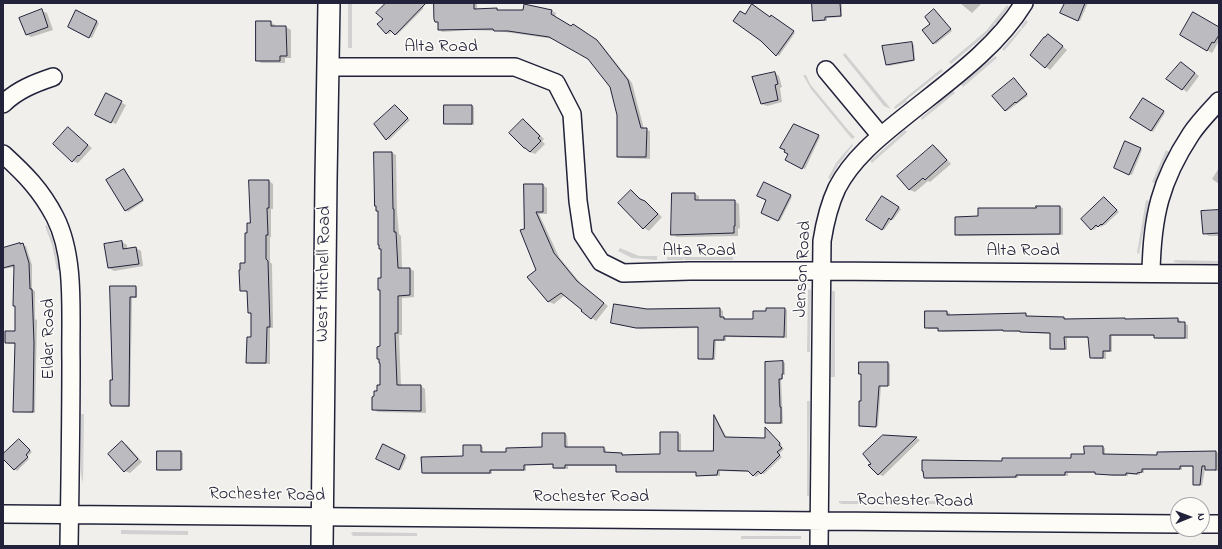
<!DOCTYPE html>
<style>
body{margin:0}
#map{position:relative;width:1222px;height:549px;overflow:hidden;background:#f0efec;font-family:"Indie Flower",sans-serif}
canvas{display:block}
.frame{position:absolute;inset:0;border:4px solid #22223b;pointer-events:none}
.north{position:absolute;left:1170px;top:497px;width:40px;height:40px;box-sizing:border-box;background:#fdfcf7;border:1px solid #a5a5ac;border-radius:50%;rotate:89deg;font-size:11px;font-weight:700;line-height:16px;text-align:center;color:#22223b}
.north::after{content:'';display:block;margin:auto;width:14px;height:18px;background:#22223b;clip-path:polygon(50% 0,100% 100%,50% 72%,0 100%)}
</style>
<div id="map">
<canvas width="1222" height="549"></canvas>
<div class="frame"></div>
<div class="north">N</div>
</div>
<script>
const c = document.querySelector('canvas').getContext('2d');
c.lineJoin = 'round';
function paint(path, color) {
  c.fillStyle = color;
  c.fill(path, 'evenodd');
}
function stroke(path, color, width, dash) {
  c.strokeStyle = color;
  c.lineWidth = width;
  c.lineCap = dash ? 'butt' : 'round';
  c.setLineDash(dash || []);
  c.stroke(path);
}
function drawText(font, color, halo, rows, align = 'center') {
  c.font = font + ' "Indie Flower",sans-serif';
  c.lineWidth = 3;
  c.setLineDash([]);
  c.textBaseline = 'middle';
  c.strokeStyle = halo;
  c.fillStyle = color;
  for (const [text, x, y, turn = 0] of rows) {
    c.save();
    c.translate(x, y);
    c.rotate((+turn || 0) * Math.PI / 180);
    c.textAlign = isNaN(turn) ? turn : align;
    if (halo) c.strokeText(text, 0, 0);
    c.fillText(text, 0, 0);
    c.restore();
  }
}
const green = new Path2D(`
 M348 3H352V48H348Z
 M1007 5 1009 7 996 24 995 23 994 24 995 26 981 39 951 64 949 62 986 31Z
 M1026 20 1028 22 1004 51 1002 49 1020 29H1022L1021 27Z
 M845 53 891 109 884 106 843 55Z
 M995 56 997 58 963 87 961 84Z
 M941 69 943 71 906 100 907 101 895 109 894 107Z
 M803 75H806L810 84 848 130 855 137 852 139 811 89Z
 M953 90 955 93 922 120 921 118Z
 M905 130 907 132 872 163 870 161Z
 M852 144 853 145 839 164H837L838 165 830 179 828 178 836 163Z
 M1166 150 1169 152 1155 183 1152 182Z
 M1146 200 1149 201 1139 254 1137 253Z
 M47 225 53 240 60 270H57L52 245 45 226Z
 M620 248 639 256H657V260L632 258 618 251Z
 M667 257H733V260H718V259L717 260H685L684 258 683 260H667Z
 M1175 260 1219 261V264L1180 263 1173 262Z
 M810 289 811 291 810 352H807L808 290Z
 M832 291H835V377H831Z
 M807 401H810L809 496H807Z
 M81 414H84L83 484 81 475Z
 M839 501H945V504H842L839 503Z
 M121 530 188 531V535L121 534Z
 M351 533 353 532 417 533V536H353Z
 M741 536H801V539H741Z`);
const shadow = new Path2D(`
 M387 3H424L423 9 397 35 392 31 389 34 387 33 384 19Z
 M435 3H477V10L497 9 500 11H524L525 5 552 11 556 13 555 17 572 27H577L601 44 632 83 644 129 650 131V159L622 158 618 156V115L610 87 588 58 554 39 498 31 470 30 442 32 439 29V23L436 21Z
 M813 3H842V17L827 18V21H816L814 20Z
 M960 3H982L972 13Z
 M1066 3H1088L1080 21 1062 12Z
 M934 10 952 31 936 44 934 43 931 24Z
 M42 11 47 13 53 30 31 37 26 34Z
 M76 12 99 23 92 38 69 27Z
 M745 16 770 18 774 17 795 33 779 56 762 40Z
 M270 22 275 25V27H286L291 30V58H285V63H261L257 60Z
 M1219 28V41L1212 53 1181 35Z
 M1053 38 1067 50 1050 70 1046 67Z
 M912 43 914 45 915 61 889 66 887 65Z
 M1186 66 1199 76 1187 92 1168 79Z
 M775 73 779 76 782 87 780 88 782 102 767 106 762 104Z
 M1016 81 1028 96 1007 111 1005 110Z
 M106 95 126 105 116 124 101 117Z
 M1144 99 1165 113 1153 132 1132 118Z
 M395 106 410 120 389 140 377 129Z
 M472 106 474 107V125L447 124 445 123Z
 M523 120 528 123 544 139 542 141 545 144 535 154 530 152Z
 M794 125 820 137 805 169 786 160 789 154Z
 M68 128 92 148 78 163 73 161Z
 M934 146 938 149 951 164 930 182 928 181 915 192 910 190 899 177Z
 M1140 149 1142 150 1132 175 1117 169Z
 M392 153 396 155 397 212 399 234 401 236 402 269H410L414 271V297L402 298V335H399L401 386H421L425 389 426 413 378 412 373 409 378 392 381 386 382 250 379 212 377 210V207L376 206Z
 M1219 168V184L1212 179Z
 M124 171 126 172 144 201 128 212 126 210 108 181Z
 M269 181 273 184V209H271V237H270V262L272 264 273 328H270V364H251L247 362 252 338V314L249 313 248 292 241 290 246 264 248 234 251 224Z
 M765 183 792 197 780 221 763 212 767 200Z
 M543 185 547 188V214H539L559 257 582 285 608 306 596 321 582 311 583 309 565 295 554 304 549 302 529 277 537 270 525 230Z
 M632 192 649 205 662 217 649 231 644 228Z
 M695 194 699 196V201H734L739 204 740 228 738 229V236L677 237 672 234Z
 M882 197 901 209 893 220 892 219 884 230 868 220Z
 M1106 199 1119 212 1105 225H1104L1101 227 1098 226 1094 230 1092 229Z
 M1060 207 1063 208V235L959 236 956 234 979 217Z
 M1219 211V236H1209L1204 233Z
 M122 242 127 245V250L136 248 141 251 143 266 114 271 109 268Z
 M20 244 26 246 32 265V290L35 291V319L37 320 35 413 17 412 14 411 16 344H9L6 342 16 332 15 267 3 269V249Z
 M111 287H135L137 288V298H132L130 407 114 406 111 404 113 381Z
 M720 309 723 311V318L726 319 754 320 767 312 784 309 787 310V338L726 337V341H716L715 360H702L699 358V328L640 329 612 323 647 310Z
 M947 312 950 313V315L1026 314 1028 317 1064 318 1067 319H1178L1181 321V323L1188 325V339H1158L1155 338V336H1112V352H1106V359H1094L1091 357 1090 338H1067V350H1054L1051 349V334L1005 331 942 332 939 331V329H929L926 327Z
 M783 362 785 363V375H783V379H781L783 424H768L766 423Z
 M888 363 890 364V386H881L878 426H861L862 402V374L860 373Z
 M715 416 727 438 766 439 767 430 782 445 781 446 784 449 779 454 782 457 764 474 761 473 756 477 750 472 720 471V476H700L697 475V473L619 472 617 471V466H568V469H557L554 468V465H526V471H492V474H425L423 473 464 457 481 446 483 447V453H507L543 448 565 434 567 435 568 448H604L606 449V453L622 454 624 456 661 455V433H678L681 434V452H714Z
 M884 436 916 438 920 440 883 476 878 474Z
 M21 441 32 452 27 457 29 459 17 471 3 458V456Z
 M122 443 127 445 142 462 130 473 125 471Z
 M383 445 407 457 401 470 377 458Z
 M1103 447 1105 448V455L1158 456 1216 452 1218 453 1219 456V471H1211H1214V469L1207 470 1205 469 1202 486 1194 484V467H1182V470H1144V473H1140V475L1128 474V476H1114L1096 473H1068V476H1018V478L927 479 924 478 1003 462 1072 459 1085 455Z
 M181 452 183 453V470L160 471 158 469Z`);
const building = new Path2D(`
 M386 3H426L395 35 390 30 386 34 377 24 383 19 376 13Z
 M434 3H474V9L497 8V10H523L524 4 552 10 551 14 571 26 573 24 597 40 628 80 641 128H647L646 157H617V115L610 87 588 59 549 37 508 31H494L493 29 438 30V22H435L434 19Z
 M812 3H840L841 16 825 17V20L813 21Z
 M1065 3H1085L1078 21 1060 13Z
 M752 4 770 17 771 15 794 31 776 56 761 41 733 21 740 11 745 14Z
 M42 9 48 27 26 35 19 18Z
 M934 9 951 29 933 44 922 30 930 24 925 17Z
 M76 10 97 21 89 38 68 27Z
 M1193 12 1219 27V35L1214 43 1212 42 1207 51 1180 35Z
 M256 21H271V26H286L287 56H280V61H256Z
 M1048 34 1063 46 1045 68 1030 55 1044 37H1045Z
 M912 42 914 60 886 65 882 46Z
 M1181 62 1195 73 1182 90 1166 79Z
 M775 72 778 84 775 85 778 100 761 104 752 77Z
 M1014 78 1027 94 1016 103 1015 102 1005 111 992 96Z
 M106 93 122 101 111 123 95 115Z
 M1143 98 1164 111 1151 131 1130 118Z
 M395 105 408 118 386 140 374 124Z
 M444 105H472V124H444Z
 M523 119 540 136 538 138 541 141 530 152 525 148H524L509 133Z
 M794 124 819 135 802 169 785 160 788 154 784 152 785 150 780 148Z
 M68 127 88 145 79 156 78 155 72 162 53 144Z
 M1125 141 1141 148 1129 175 1114 168Z
 M933 145 947 160 925 180 923 178 909 190 897 176Z
 M374 152H392L393 209H394V232H396L398 268H410V295L398 296V333H395L397 385H421V411L372 410V397L374 396V391H377V385H380V363H379V359H377V347L380 346V290H378V278H381V249H379V245H378V211H376V206H375Z
 M124 169 143 200 125 211 106 180Z
 M249 180H269V208H267L268 235H266V259L268 261 270 327H267L266 363H246L247 337H251V313H248L247 291H240L239 270H240V263H245V233H247V223H250Z
 M764 182 791 195 778 221 761 213 766 200 757 196Z
 M524 184H543V212H536L554 253 577 281 604 303 591 319 581 311 582 310 561 293 548 302 527 277 536 270 520 230 524 229Z
 M631 190 640 199 645 201 658 214 643 229 618 203Z
 M672 193H695V200H735V226H734V233L671 235Z
 M882 196 899 207 891 220 889 218 882 230 866 220Z
 M1104 197 1117 210 1102 225 1101 224 1098 227 1096 225 1091 230 1081 219Z
 M1036 206H1060V234L955 235V217L978 216V208H1036Z
 M1219 210V233L1203 234 1201 211Z
 M122 241 123 249 136 247 139 264 108 268 104 244Z
 M20 243V244L23 243 29 263 30 289H32L34 343 33 412H13L15 343H5V331H15V306H13L14 265 3 268V248Z
 M110 286H136V297H130L129 406H111V404H110V380H112Z
 M614 304 647 309 720 308V317H724V319H753V311H766V308H785L784 337 724 336V340H714L713 359H698V327L636 328 611 323Z
 M925 311H947V315L1026 313V316L1064 317V319L1125 318V319L1178 318V322H1185V338H1154V335H1110V351H1103V358H1090L1088 337H1064L1065 349H1050V333L1020 332V331H1003V330L938 331V328H925Z
 M783 361V374H782V379H779L780 407H781V423H765V362Z
 M859 362H888V386H879L876 427 859 426V401H861V374H859Z
 M714 415 725 437 765 438V427L780 443 779 445 782 448 777 452 780 455 761 474 758 471 753 476 748 471 718 470 717 475 696 476V472H616V465H565V468H553V464L524 465V470H490V473H422L421 457 463 456V445H481V452H506V448L542 447V433H565V447H604V452L622 453V455L655 454H660V432H678V451H713Z
 M883 435 917 437 878 475 868 465 871 464 863 454Z
 M19 439 30 450 26 455 28 457 14 470 3 459V454Z
 M122 441 138 459 124 472 108 454Z
 M383 444 405 455 399 470 376 459Z
 M1084 446H1103V454L1157 455V452L1216 451V470H1205V466H1202L1200 485H1193V466H1180V469H1142V472L1137 473V474L1126 473V475H1111L1095 474V472H1065V475H1016V477L924 478 923 471H922V460L1002 461V458H1071V454H1084Z
 M157 451H181V470H157Z`);
const minor = new Path2D(`
 M328 67H515L556 83 572 114 578 201 583 235 601 262 623 273 690 271H821L1219 274
 M826 70 881 136
 M3 104C17 90 35 83 53 77
 M3 154C25 174 41 190 55 217 76 258 70 316 71 361 71 422 70 484 69 546
 M1151 273C1152 217 1160 181 1191 134 1199 122 1210 111 1219 101
 M3 514 1178 524
 M1202 524H1219
 M819 546 822 241C825 222 829 205 837 188 852 159 878 138 903 118 945 84 996 49 1024 3`);
const major = new Path2D(`
 M322 546 326 180 329 3`);
const streetNames = [
 ["Alta Road",441,48],
 ["Alta Road",699,252],
 ["Alta Road",1023,252],
 ["Jenson Road",804,269,-87],
 ["West Mitchell Road",325,274,-89],
 ["Elder Road",50,339,-90],
 ["Rochester Road",267,496,1],
 ["Rochester Road",591,498],
 ["Rochester Road",915,502,1]
];
paint(green, '#d2d1d1');
paint(shadow, '#0003');
paint(building, '#bcbcc0');
stroke(building, '#22223b', 1);
stroke(minor, '#22223b', 20);
stroke(major, '#22223b', 24);
stroke(minor, '#fdfcf7', 17);
stroke(major, '#fdfcf7', 21);
drawText('18px', '#22223b', '#fdfcf7', streetNames);
</script>
